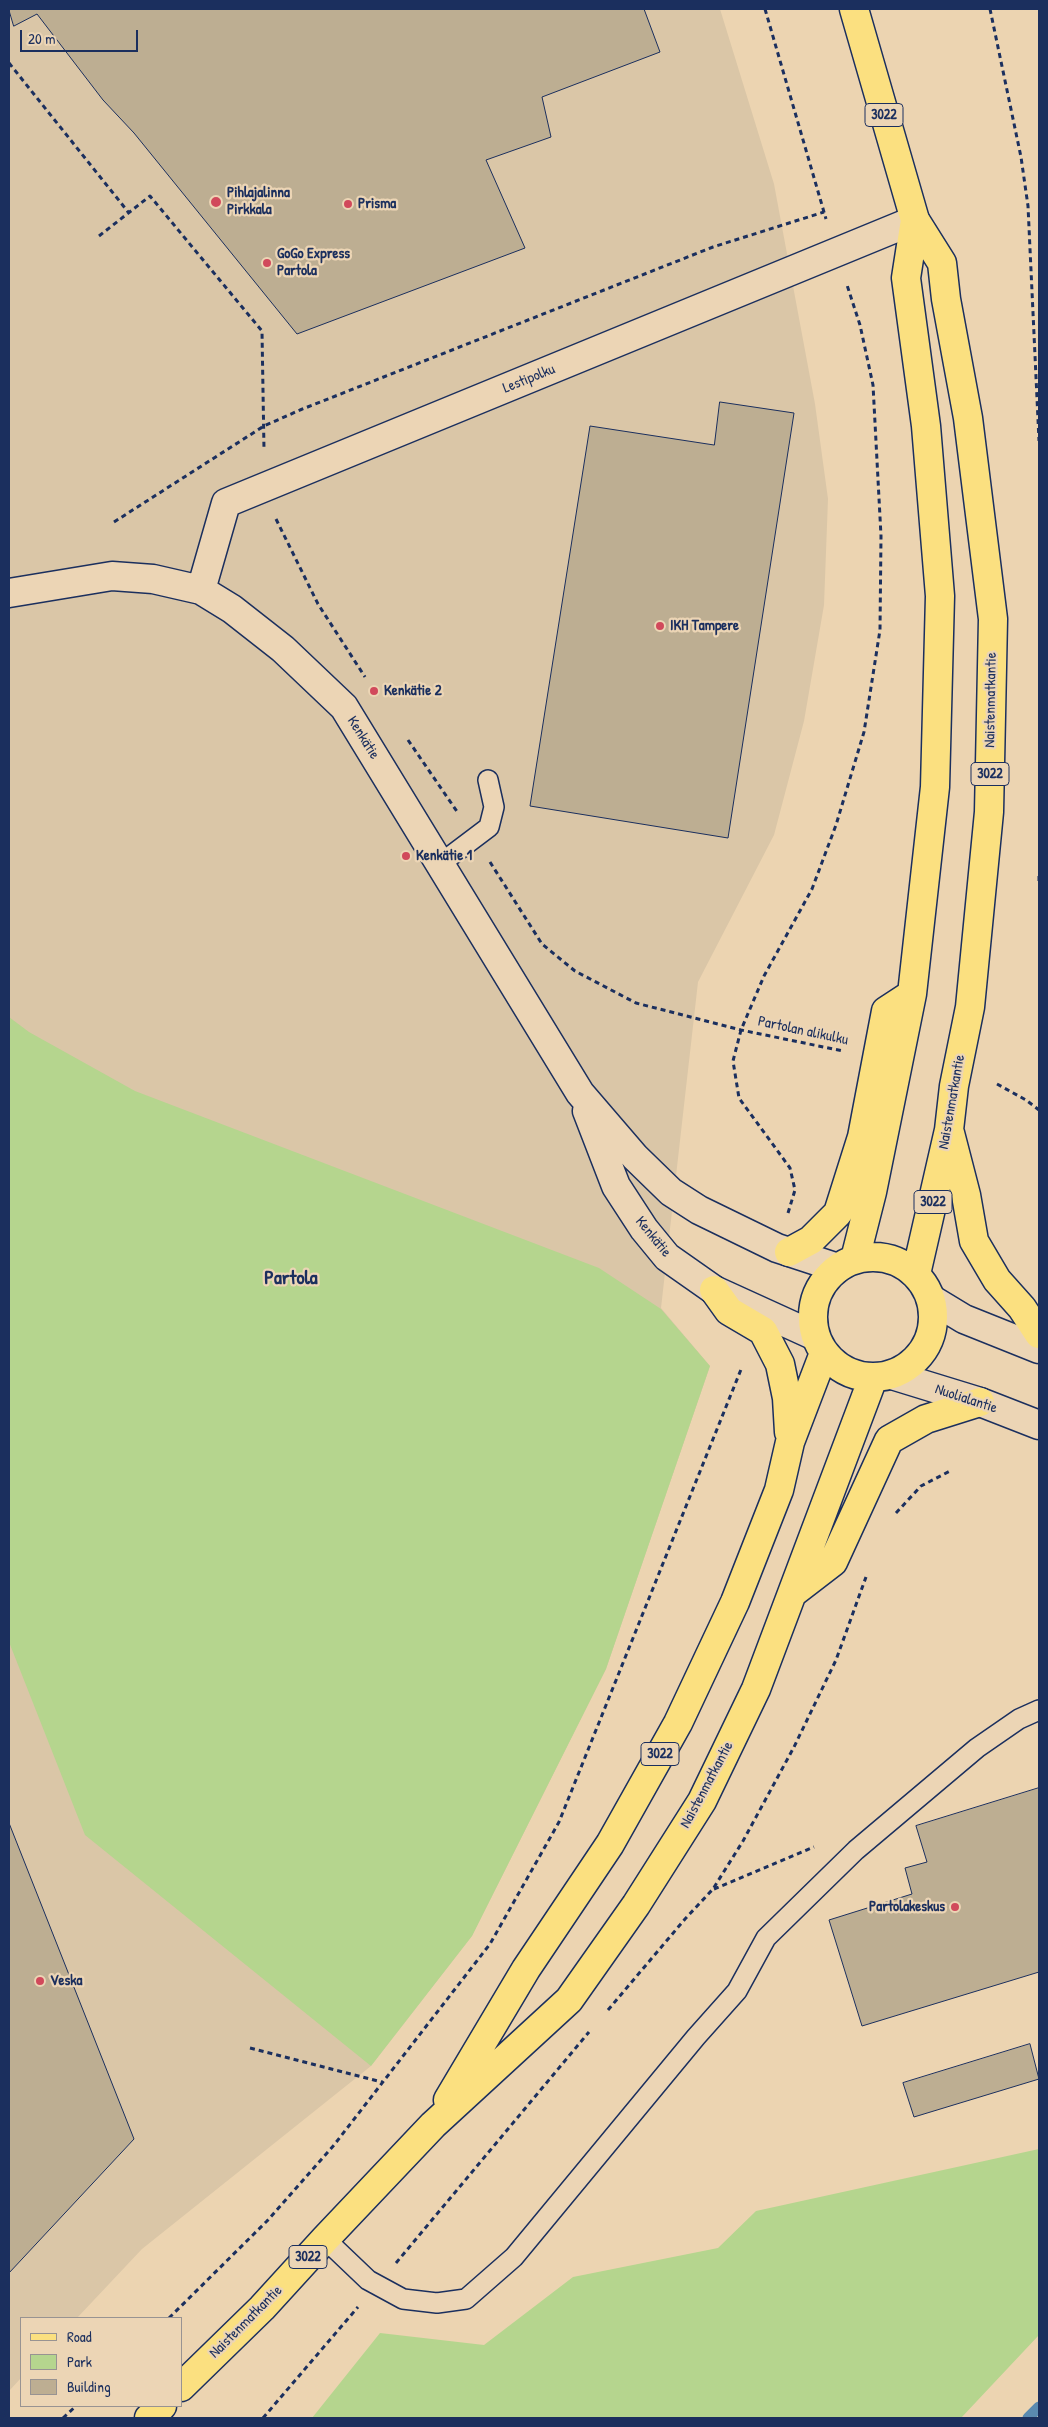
<!DOCTYPE html>
<meta charset="utf-8">
<style>
body{margin:0}
#map{position:relative;width:1048px;height:2427px;overflow:hidden;background:#ecd4b1;font-family:"Patrick Hand",sans-serif}
canvas{display:block}
.frame{position:absolute;inset:0;border:10px solid #1b2f5e;pointer-events:none}
.legend{position:absolute;left:20px;top:2317px;width:162px;height:90px;box-sizing:border-box;background:#ecd5b5;border:1px solid #989392;margin:0;padding:6px 9px;list-style:none;font-size:15px;color:#1b2f5e}
.legend li{display:flex;align-items:center;gap:10px;height:25px}
.legend b{width:25px;border:1px solid #989392}
.scale{position:absolute;left:20px;top:30px;width:118px;height:22px;box-sizing:border-box;border:2px solid #1b2f5e;border-top:0;padding-left:6px;font-size:15px;line-height:18px;white-space:nowrap;color:#1b2f5e;-webkit-text-stroke:4px #ecd5b5;paint-order:stroke}
</style>
<div id="map">
<canvas width="1048" height="2427"></canvas>
<div class="frame"></div>
<ul class="legend">
<li><b style="height:6px;background:#fbe080"></b>Road</li>
<li><b style="height:14px;background:#b5d58e"></b>Park</li>
<li><b style="height:14px;background:#bdae92"></b>Building</li>
</ul>
<div class="scale">20 m</div>
</div>
<script>
const c = document.querySelector('canvas').getContext('2d');
c.lineJoin = 'round';
function paint(path, color) {
  c.fillStyle = color;
  c.fill(path, 'evenodd');
}
function stroke(path, color, width, dash) {
  c.strokeStyle = color;
  c.lineWidth = width;
  c.lineCap = dash ? 'butt' : 'round';
  c.setLineDash(dash || []);
  c.stroke(path);
}
function drawText(font, color, halo, rows, align = 'center') {
  c.font = font + ' "Patrick Hand",sans-serif';
  c.lineWidth = 4.5;
  c.setLineDash([]);
  c.textBaseline = 'middle';
  c.strokeStyle = halo;
  c.fillStyle = color;
  for (const [text, x, y, turn = 0] of rows) {
    c.save();
    c.translate(x, y);
    c.rotate((+turn || 0) * Math.PI / 180);
    c.textAlign = isNaN(turn) ? turn : align;
    if (halo) c.strokeText(text, 0, 0);
    c.fillText(text, 0, 0);
    c.restore();
  }
}
const built = new Path2D(`
 M9 9H720L774 184 815 404 828 499 824 605 804 721 774 835 698 982 661 1308 710 1366 606 1669 472 1936 371 2066 142 2249 77 2318H21V2378L9 2391Z`);
const green = new Path2D(`
 M9 1017 29 1032 135 1091 599 1268 661 1309 710 1366 606 1669 472 1936 371 2066 85 1835 9 1642Z
 M1039 2149V2335L961 2418H312L380 2333 484 2345 573 2277 718 2248 756 2211Z`);
const stream = new Path2D(`
 M1028 2418 1039 2407`);
const building = new Path2D(`
 M9 9H644L660 52 542 97 551 137 486 160 525 248 297 334 134 133 103 100 37 14 14 26Z
 M720 402 794 413 728 838 530 806 590 426 714 445Z
 M1039 1788V1972L862 2026 829 1920 912 1894 905 1868 927 1862 916 1826Z
 M9 1823 134 2139 9 2273Z
 M1030 2044 1039 2079 914 2117 903 2083Z`);
const path = new Path2D(`
 M765 9 826 219
 M990 9 1021 157 1028 206 1039 441
 M9 63 129 213
 M99 236 150 196 262 331 264 450
 M276 519 318 604 365 677
 M114 522 264 426 300 410 713 247 824 212
 M408 740 458 813
 M490 862 542 944 575 971 636 1003 741 1030 843 1051
 M1039 876V881
 M997 1084 1026 1100 1039 1110
 M788 1213 795 1190 790 1168 739 1098 733 1061 741 1030 764 976 812 889 836 825 864 732 880 630 881 536 873 385 860 325 847 285
 M896 1513 921 1486 952 1470
 M714 1889 814 1847
 M608 2010 685 1919 713 1889 743 1841 794 1747 836 1660 866 1577
 M250 2048 382 2082
 M396 2263 589 2032
 M169 2318 267 2221 334 2145 490 1944 559 1822 742 1367
 M63 2418 76 2406
 M263 2418 358 2307`);
const service = new Path2D(`
 M440 864 489 827 494 807 488 780
 M325 2239 368 2280 403 2299 437 2303 466 2299 514 2257 696 2037 737 1991 766 1938 856 1850 977 1748 1019 1719 1039 1710`);
const minor = new Path2D(`
 M201 590 226 503 915 220
 M9 593 112 576 153 579 201 590 232 609 283 649 344 707 580 1093 635 1157 671 1192 699 1210 777 1248 838 1268
 M587 1111 616 1186 644 1229 667 1257 714 1290 815 1336`);
const tertiary = new Path2D(`
 M931 1299 964 1319 1039 1349
 M892 1375 980 1402 1039 1425`);
const primary = new Path2D(`
 M854 9 915 220 942 263 946 299 968 418 993 619 989 812 970 1007 954 1086 949 1130 916 1274
 M950 1133 966 1195 974 1241 997 1280 1022 1308 1039 1334
 M789 1252 811 1240 838 1213 862 1137 886 1011 912 994
 M813 1317a60 60 0 1 1 120 0a60 60 0 1 1-120 0Z
 M855 1259 872 1192 912 994 935 787 940 596 926 426 906 278 915 220
 M714 1290 729 1311 763 1331 780 1364 787 1398 789 1432
 M794 1592 833 1562 889 1440 926 1419 980 1402
 M448 2100 526 1969 610 1844 678 1723 735 1602 779 1490 790 1442 824 1353
 M181 2387 262 2308 325 2239 433 2125 569 2000 636 1905 702 1801 756 1689 873 1378
 M149 2418 162 2406`);
const markers = [
 [216,202,6,"#d1495b"],
 [348,204,5,"#d1495b"],
 [267,263,5,"#d1495b"],
 [660,626,5,"#d1495b"],
 [374,691,5,"#d1495b"],
 [406,856,5,"#d1495b"],
 [955,1907,5,"#d1495b"],
 [40,1981,5,"#d1495b"]
];
const shields = [
 [884,115,38],
 [990,774,38],
 [933,1202,38],
 [660,1754,38],
 [308,2257,38]
];
const shieldNames = [
 ["3022",884,115],
 ["3022",990,774],
 ["3022",933,1202],
 ["3022",660,1754],
 ["3022",308,2257]
];
const poiNames = [
 ["Pihlajalinna",227,193],
 ["Pirkkala",227,210],
 ["Prisma",358,204],
 ["GoGo Express",277,254],
 ["Partola",277,271],
 ["IKH Tampere",670,626],
 ["Kenkätie 2",384,691],
 ["Kenkätie 1",416,856],
 ["Partolakeskus",945,1907,"right"],
 ["Veska",50,1981]
];
const streetNames = [
 ["Lestipolku",529,379,-22],
 ["Naistenmatkantie",991,700,-89],
 ["Kenkätie",363,738,58],
 ["Partolan alikulku",803,1031,12],
 ["Naistenmatkantie",952,1102,-80],
 ["Kenkätie",653,1237,51],
 ["Nuolialantie",966,1399,18],
 ["Naistenmatkantie",707,1785,-62],
 ["Naistenmatkantie",246,2322,-45]
];
const districtNames = [
 ["Partola",291,1279]
];
paint(built, '#dac6a7');
paint(green, '#b5d58e');
stroke(stream, '#5b8ab0', 11);
paint(building, '#bdae92');
stroke(building, '#1b2f5e', 1);
stroke(service, '#1b2f5e', 22);
stroke(minor, '#1b2f5e', 31);
stroke(tertiary, '#1b2f5e', 31);
stroke(primary, '#1b2f5e', 31);
stroke(path, '#1b2f5e', 3, [5, 4]);
stroke(service, '#ecd5b5', 19);
stroke(minor, '#ecd5b5', 28);
stroke(tertiary, '#ecd5b5', 28);
stroke(primary, '#fbe080', 28);
for (const [x, y, r, color] of markers) {
  const dot = new Path2D();
  dot.arc(x, y, r, 0, 2 * Math.PI);
  c.fillStyle = color;
  c.fill(dot);
  stroke(dot, '#ecd5b5', 2);
}
for (const [x, y, w] of shields) {
  const box = new Path2D();
  box.roundRect(x - w / 2, y - 11.5, w, 23, 4);
  c.fillStyle = '#ecd5b5';
  c.fill(box);
  stroke(box, '#1b2f5e', 1);
}
drawText('bold 14px', '#1b2f5e', null, shieldNames);
drawText('bold 15px', '#1b2f5e', '#ecd5b5', poiNames, 'left');
drawText('15px', '#1b2f5e', '#ecd5b5', streetNames);
drawText('bold 20px', '#1b2f5e', '#ecd5b5', districtNames);
</script>
